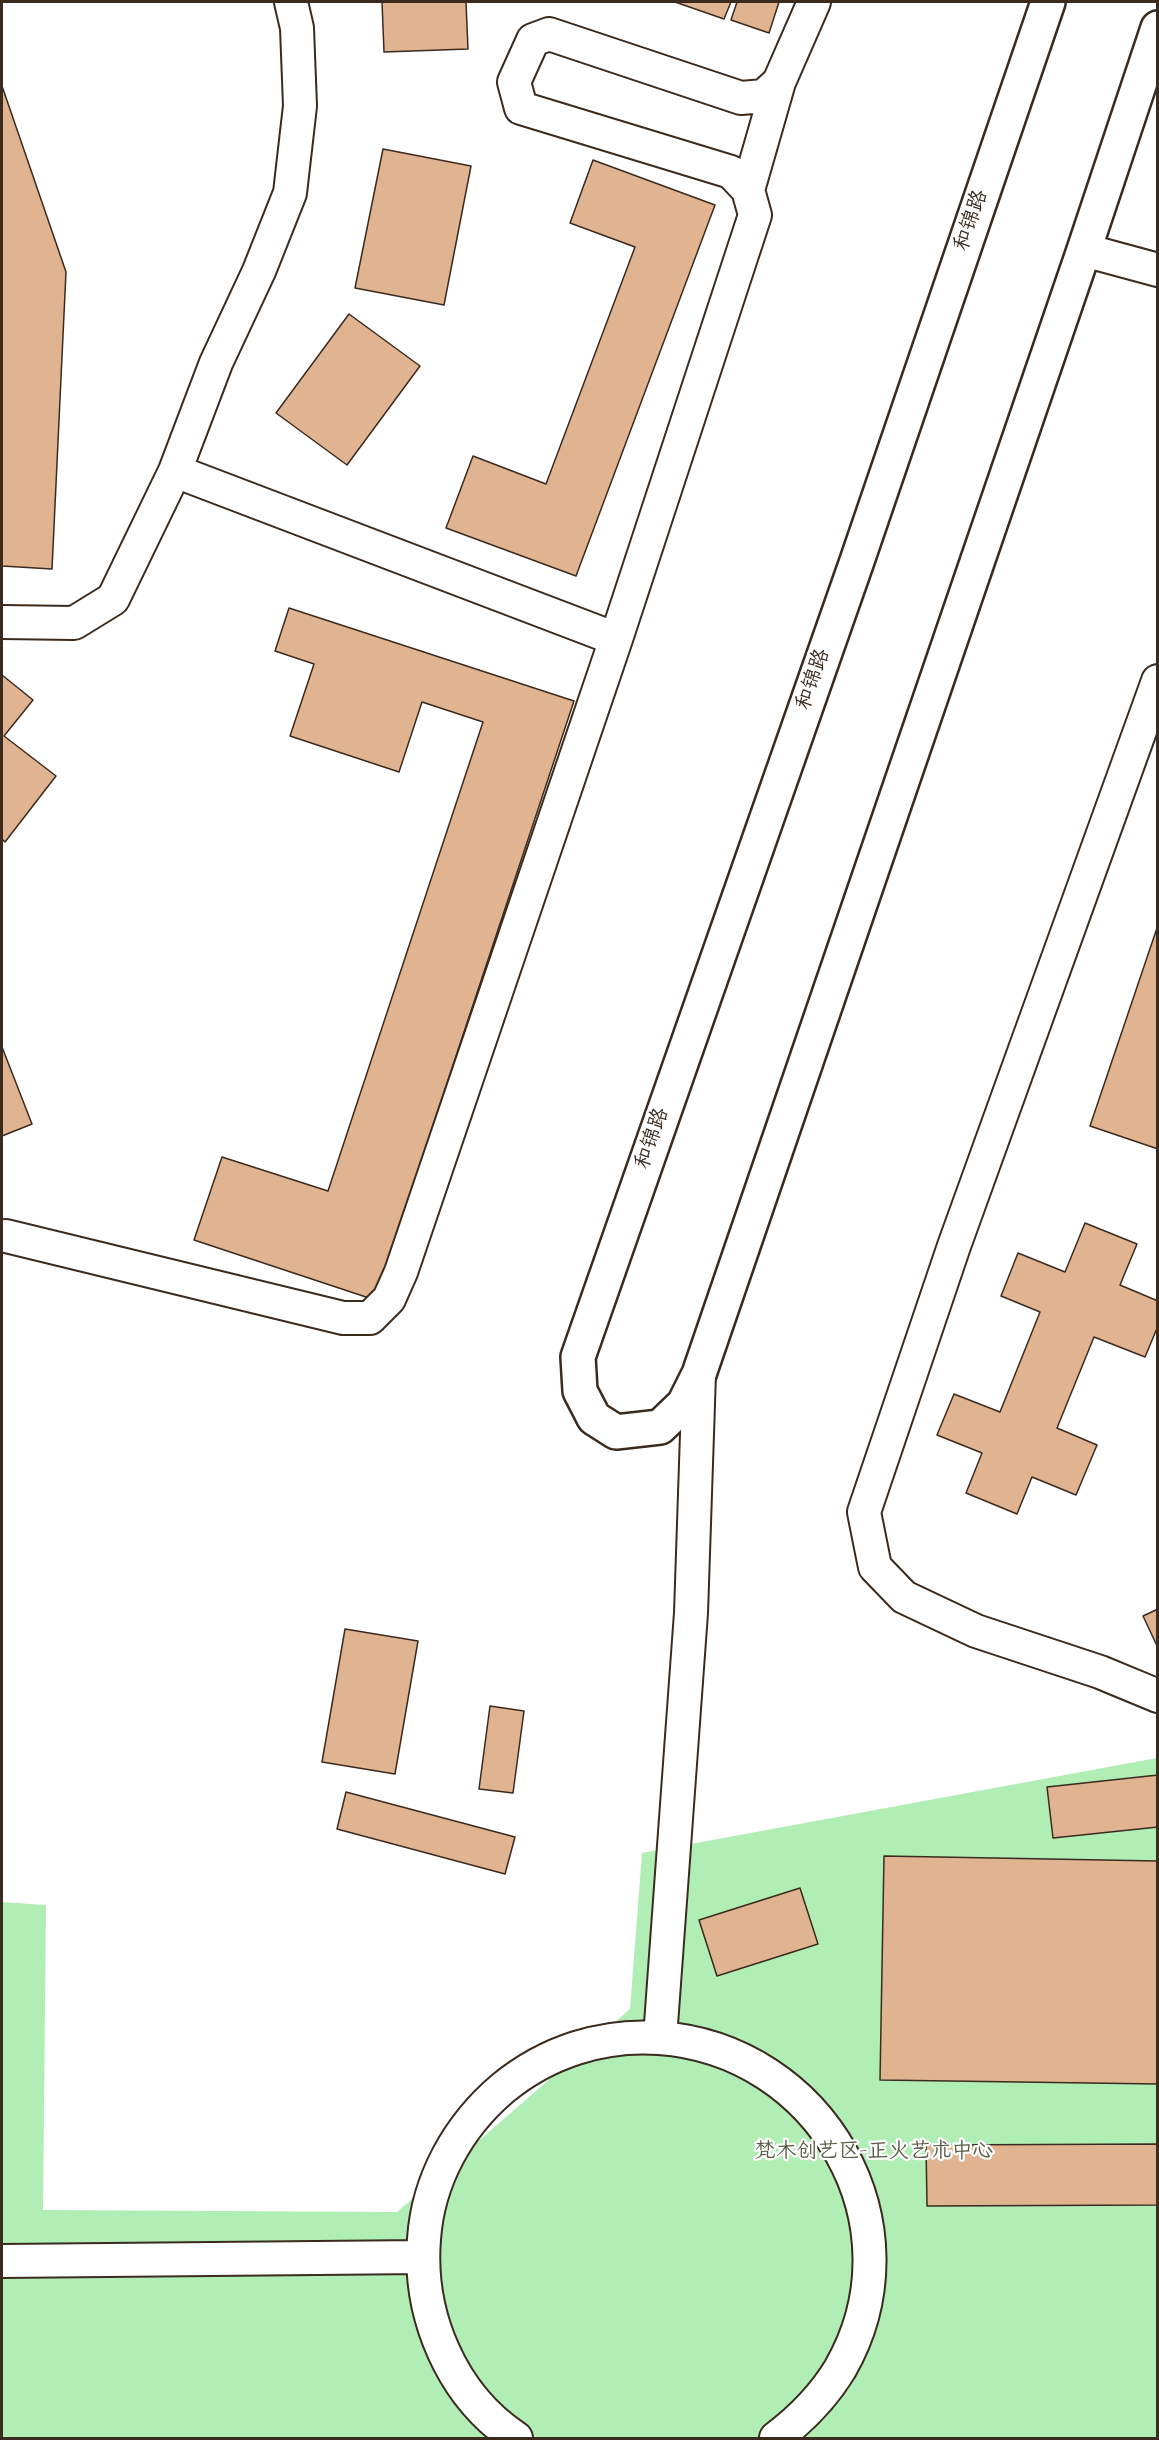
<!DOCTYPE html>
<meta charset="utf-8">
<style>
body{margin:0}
#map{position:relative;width:1159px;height:2440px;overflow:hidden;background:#fff;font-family:"Indie Flower",sans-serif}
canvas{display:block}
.frame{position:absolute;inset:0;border:3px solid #3b2a1e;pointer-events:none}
</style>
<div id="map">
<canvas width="1159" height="2440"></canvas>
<div class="frame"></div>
</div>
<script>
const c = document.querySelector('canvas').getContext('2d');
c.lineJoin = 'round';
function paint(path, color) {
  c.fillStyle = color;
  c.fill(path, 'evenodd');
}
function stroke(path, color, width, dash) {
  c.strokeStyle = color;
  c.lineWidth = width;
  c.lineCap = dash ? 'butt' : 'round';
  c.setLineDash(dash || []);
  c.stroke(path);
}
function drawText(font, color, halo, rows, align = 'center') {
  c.font = font + ' "Indie Flower","LXGW WenKai TC",sans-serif';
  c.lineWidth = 4.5;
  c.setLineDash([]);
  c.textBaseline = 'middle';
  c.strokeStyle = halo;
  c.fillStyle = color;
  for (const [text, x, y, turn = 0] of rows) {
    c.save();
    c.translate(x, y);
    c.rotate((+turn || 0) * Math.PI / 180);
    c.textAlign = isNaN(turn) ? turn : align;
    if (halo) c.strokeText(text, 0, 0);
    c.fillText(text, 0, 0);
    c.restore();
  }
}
const green = new Path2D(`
 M1157 1758V2438H2V1902L46 1905 43 2210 397 2212 630 2009 642 1853Z`);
const building = new Path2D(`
 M382 2H466L468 49 384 52Z
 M675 2H731L724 19Z
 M737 2H779L769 33 731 20Z
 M2 86 66 272 52 569 2 566Z
 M383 149 471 166 444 305 355 288Z
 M593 160 715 205 576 576 446 528 473 456 546 484 635 247 570 223Z
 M349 314 420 366 347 465 276 413Z
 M289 608 574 701 375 1300 194 1240 222 1157 328 1191 483 722 422 702 399 772 290 736 314 664 275 651Z
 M2 675 33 700 4 736 56 776 5 842 2 839Z
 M1158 925V1149L1090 1126Z
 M2 1047 32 1124 2 1136Z
 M1085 1223 1137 1244 1120 1285 1158 1301V1326L1145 1357 1094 1337 1057 1428 1097 1445 1076 1495 1032 1477 1017 1514 966 1493 982 1453 937 1435 954 1394 1000 1412 1040 1312 1001 1296 1018 1253 1065 1272Z
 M1158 1609V1648L1143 1616Z
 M345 1629 418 1641 395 1774 322 1762Z
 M490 1706 524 1711 513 1793 479 1789Z
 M1158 1775V1827L1053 1838 1047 1787Z
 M346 1792 515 1837 505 1874 337 1829Z
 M884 1856 1158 1861V2084L880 2080Z
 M800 1888 818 1944 717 1976 699 1920Z
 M1158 2144V2205L927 2206 926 2145Z`);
const street = new Path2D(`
 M748 190 779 82 814 2
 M1084 250 1158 270
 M175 471 616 639
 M2 622 74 623 113 599 175 471 216 363 259 271 290 193 300 106 297 28 291 2
 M1158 681 954 1246 864 1512 875 1567 904 1597 976 1631 1100 1672 1158 1696
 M6 1236 343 1318H370L389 1299 401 1272 616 639 755 215 748 190 731 172 521 108 514 82 533 40 549 34 741 98 764 96 779 82
 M660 2038 691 1613 699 1374
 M2 2261 422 2257
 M516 2438C451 2395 418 2315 424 2239 428 2180 458 2126 503 2088 547 2052 602 2034 659 2038 821 2049 923 2225 840 2369 823 2397 801 2419 776 2438`);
const secondary = new Path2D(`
 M1048 2 857 561 578 1357 580 1391 594 1418 616 1432 660 1427 684 1404 699 1374 1084 250 1158 28`);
const streetNames = [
 ["和锦路",973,221,-71],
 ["和锦路",815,680,-71],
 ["和锦路",654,1139,-71]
];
const parkNames = [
 ["梵木创艺区-正火艺术中心",874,2154]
];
paint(green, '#b0eeb5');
paint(building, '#e0b391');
stroke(building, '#3b2a1e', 1.5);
stroke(street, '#3b2a1e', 36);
stroke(secondary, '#3b2a1e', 38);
stroke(street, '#fff', 32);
stroke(secondary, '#fff', 33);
drawText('21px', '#3b2a1e', '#fff', streetNames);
drawText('21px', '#585b44', '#fff', parkNames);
</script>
